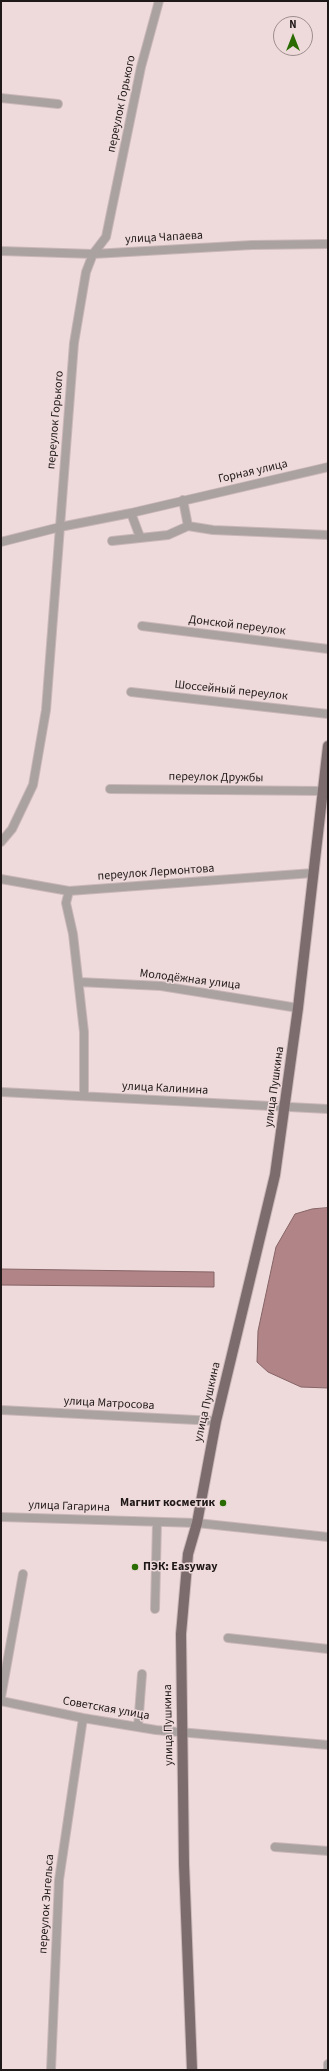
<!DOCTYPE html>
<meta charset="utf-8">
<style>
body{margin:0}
#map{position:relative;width:329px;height:2071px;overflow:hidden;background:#efdadb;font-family:"Source Sans 3",sans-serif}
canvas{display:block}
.frame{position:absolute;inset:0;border:2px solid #1f1818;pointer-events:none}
.north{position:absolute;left:273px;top:16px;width:40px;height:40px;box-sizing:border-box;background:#efdadb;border:1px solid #9c8c8d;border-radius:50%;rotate:0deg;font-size:11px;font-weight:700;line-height:16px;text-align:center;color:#1f1818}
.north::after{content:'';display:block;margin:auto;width:14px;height:18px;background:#2a6c02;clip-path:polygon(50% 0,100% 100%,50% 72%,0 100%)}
</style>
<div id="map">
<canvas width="329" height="2071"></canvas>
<div class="frame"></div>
<div class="north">N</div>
</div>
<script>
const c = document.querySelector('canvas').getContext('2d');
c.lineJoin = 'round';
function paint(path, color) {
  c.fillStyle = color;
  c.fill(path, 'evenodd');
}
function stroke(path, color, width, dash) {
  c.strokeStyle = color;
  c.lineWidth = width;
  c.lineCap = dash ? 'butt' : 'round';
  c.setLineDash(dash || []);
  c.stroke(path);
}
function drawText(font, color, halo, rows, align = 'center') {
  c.font = font + ' "Source Sans 3",sans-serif';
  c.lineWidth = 3;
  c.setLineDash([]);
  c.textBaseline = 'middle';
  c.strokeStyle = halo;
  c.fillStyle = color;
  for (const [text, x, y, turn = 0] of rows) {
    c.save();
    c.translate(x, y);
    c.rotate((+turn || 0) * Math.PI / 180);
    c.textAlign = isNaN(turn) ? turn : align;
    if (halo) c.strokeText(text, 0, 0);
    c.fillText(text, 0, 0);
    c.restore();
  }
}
const water = new Path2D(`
 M328 1208V1388L301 1387 268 1372 257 1362 258 1331 276 1247 295 1214 312 1209Z
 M1 1269 214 1272V1287L1 1285Z`);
const minor = new Path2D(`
 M1 98 58 104
 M1 251 93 254 252 245 328 244
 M183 500 188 526
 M131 513 140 537
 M112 541 168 535 188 526 213 530 328 535
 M1 542 60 527 131 513 328 467
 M142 626 328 649
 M131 692 328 714
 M110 789 323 791
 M1 842 12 829 33 785 46 710 74 343 86 272 93 254 106 237 141 67 159 1
 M1 879 69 891 313 873
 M69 891 66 903 73 934 84 1032V1096
 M79 982 161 986 298 1008
 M1 1092 328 1109
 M1 1410 216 1421
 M1 1517 197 1523 328 1537
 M155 1609 157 1522
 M228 1638 328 1649
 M1 1697 23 1574
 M1 1701 83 1718 156 1730 328 1745
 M138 1727 142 1674
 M275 1847 328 1851
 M51 2070 59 1880 83 1718
 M328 2070V2064`);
const major = new Path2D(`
 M192 2070 184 1864 181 1634 188 1554 197 1523 216 1421 275 1175 298 1008 328 746`);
const markers = [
 [223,1503,4,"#2a6c02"],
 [135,1567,4,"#2a6c02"]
];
const streetNames = [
 ["переулок Горького",122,104,-78],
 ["улица Чапаева",164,238,-3],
 ["переулок Горького",56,420,-85],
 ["Горная улица",253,472,-13],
 ["Донской переулок",237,626,7],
 ["Шоссейный переулок",231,691,6],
 ["переулок Дружбы",216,778,1],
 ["переулок Лермонтова",156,873,-4],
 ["Молодёжная улица",190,980,7],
 ["улица Пушкина",275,1087,-82],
 ["улица Калинина",165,1089,3],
 ["улица Пушкина",208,1402,-77],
 ["улица Матросова",109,1404,3],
 ["улица Гагарина",69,1507,2],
 ["Советская улица",106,1709,10],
 ["улица Пушкина",169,1725,-91],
 ["переулок Энгельса",47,1904,-86]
];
const poiNames = [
 ["Магнит косметик",215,1503],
 ["ПЭК: Easyway",143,1567,"left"]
];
paint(water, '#b18487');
stroke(water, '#856466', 1);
stroke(minor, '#cab7b8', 10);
stroke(major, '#cab7b8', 12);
stroke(minor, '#aaa1a1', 8);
stroke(major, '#7c6c6d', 10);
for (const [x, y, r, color] of markers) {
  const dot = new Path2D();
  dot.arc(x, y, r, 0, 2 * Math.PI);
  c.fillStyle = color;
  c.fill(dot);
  stroke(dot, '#efdadb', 1.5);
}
drawText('12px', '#1f1818', '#efdadb', streetNames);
drawText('bold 12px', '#1f1818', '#efdadb', poiNames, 'right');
</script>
